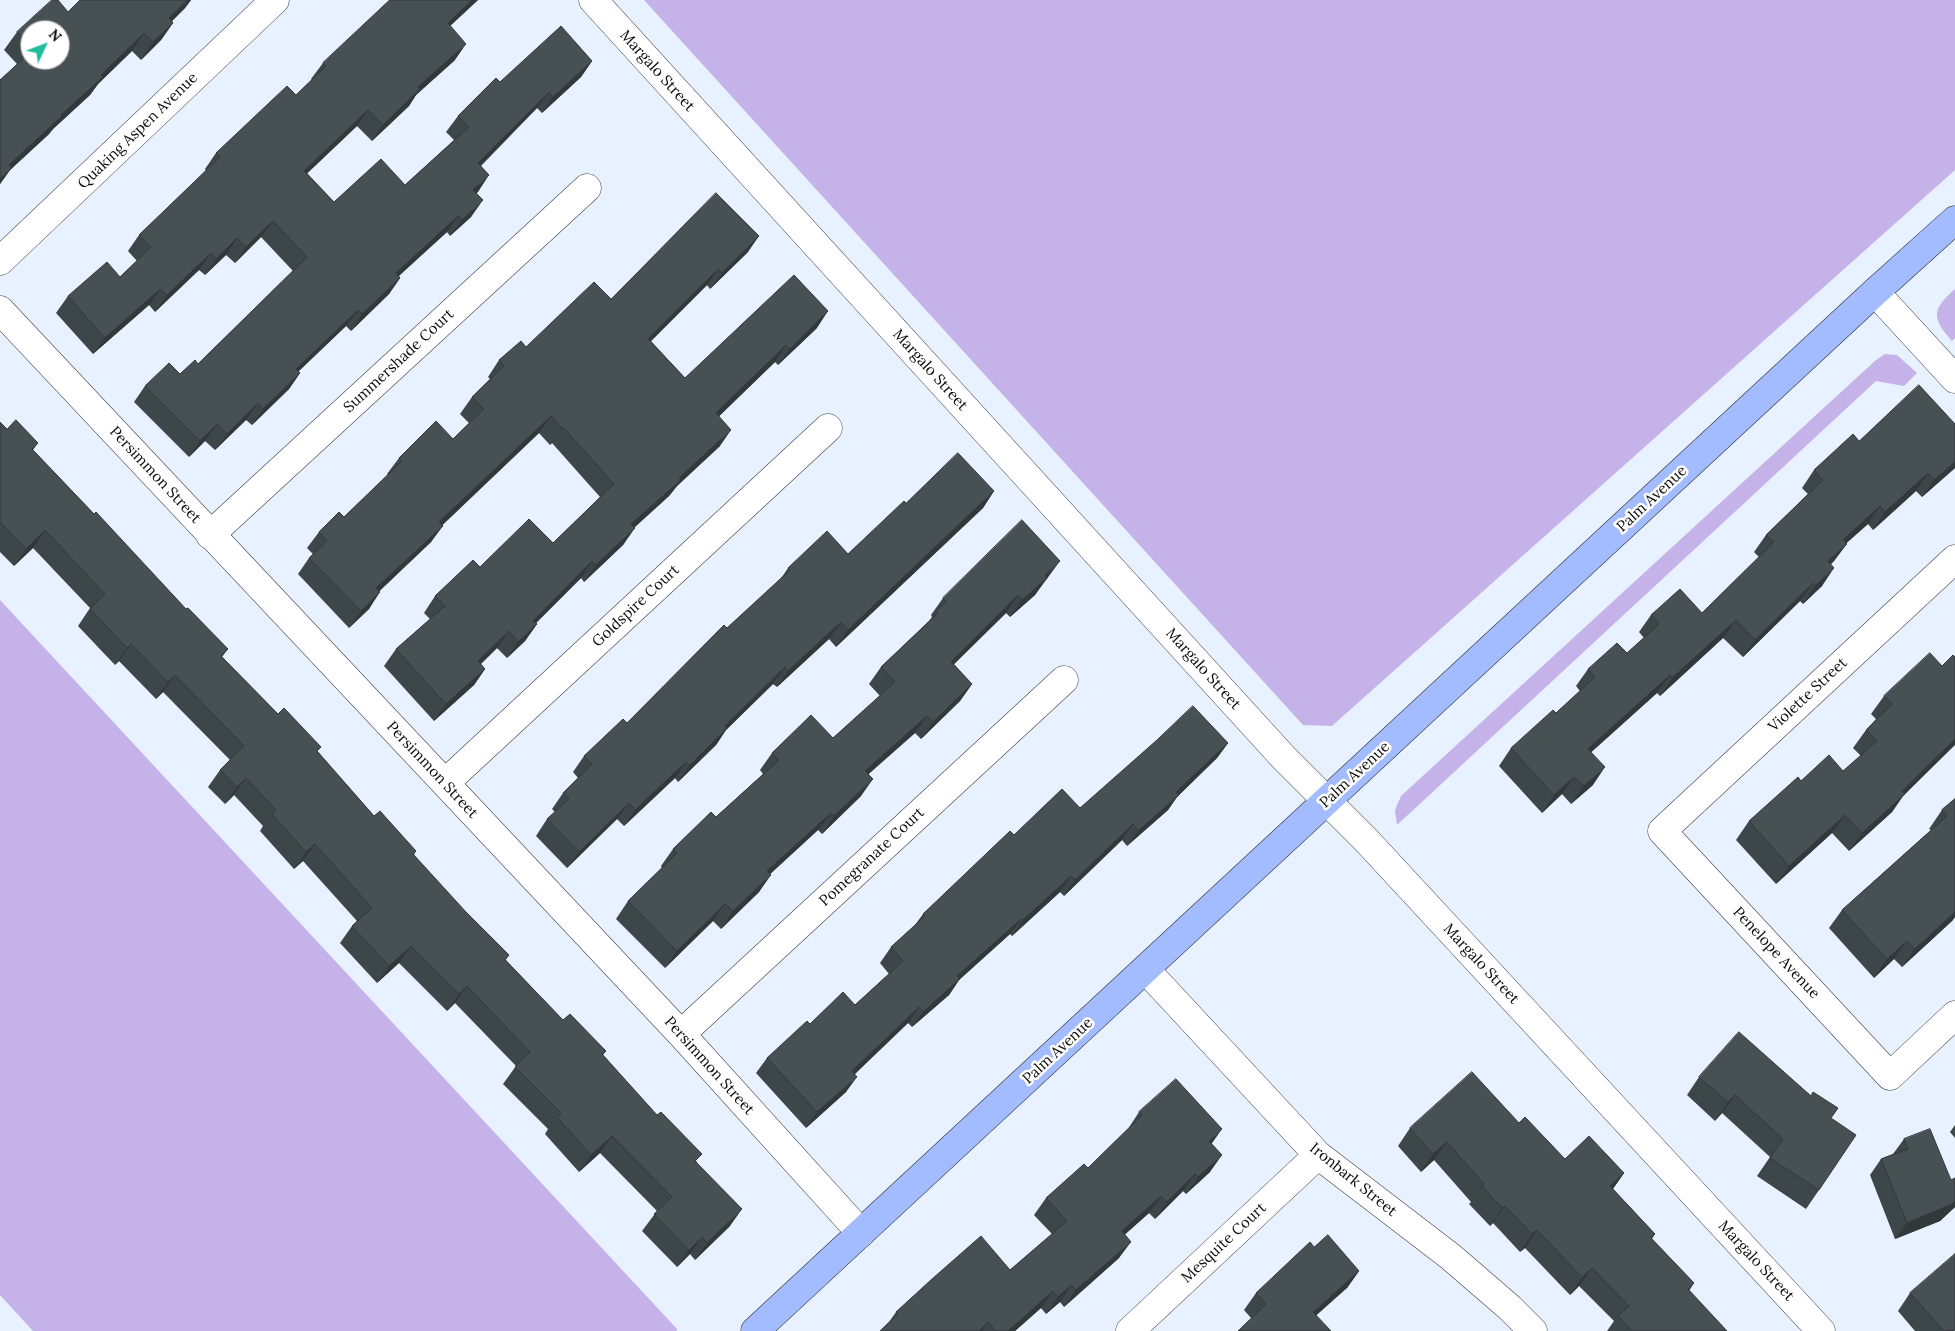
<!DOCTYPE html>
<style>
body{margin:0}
#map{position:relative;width:1955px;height:1331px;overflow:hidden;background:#e8f1ff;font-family:Lora,serif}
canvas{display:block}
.north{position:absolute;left:20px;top:20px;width:50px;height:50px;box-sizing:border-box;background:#fff;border:1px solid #9d9d9d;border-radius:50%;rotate:47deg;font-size:14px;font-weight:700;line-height:20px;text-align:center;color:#0b0b0b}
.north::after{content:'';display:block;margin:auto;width:18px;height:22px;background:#20bd9c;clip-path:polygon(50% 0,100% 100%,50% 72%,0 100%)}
</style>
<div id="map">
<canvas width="1955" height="1331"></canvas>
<div class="north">N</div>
</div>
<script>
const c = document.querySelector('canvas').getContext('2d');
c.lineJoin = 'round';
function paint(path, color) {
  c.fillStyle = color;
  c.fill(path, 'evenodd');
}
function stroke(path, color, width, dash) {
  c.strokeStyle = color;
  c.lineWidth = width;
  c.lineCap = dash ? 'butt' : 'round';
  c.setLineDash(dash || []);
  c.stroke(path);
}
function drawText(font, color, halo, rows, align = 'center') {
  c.font = font + ' Lora,serif';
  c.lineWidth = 5;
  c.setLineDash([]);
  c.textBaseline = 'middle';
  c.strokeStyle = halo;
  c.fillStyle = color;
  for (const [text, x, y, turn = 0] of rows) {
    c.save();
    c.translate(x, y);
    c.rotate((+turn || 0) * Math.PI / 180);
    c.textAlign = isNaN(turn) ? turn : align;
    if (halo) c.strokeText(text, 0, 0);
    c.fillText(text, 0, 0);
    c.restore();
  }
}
const green = new Path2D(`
 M644 0H1955V170L1332 726 1303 725Z
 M1955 289V338L1952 341C1932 318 1931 310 1955 289Z
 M1885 354 1897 355 1917 373 1904 386 1876 381 1397 825 1395 810 1401 796 1876 360Z
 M0 600 677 1329V1331H33L0 1295Z`);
const minor = new Path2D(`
 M0 261 275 0
 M1875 292 1955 379
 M0 310 681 1034 861 1233
 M210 535 587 188
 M1955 559 1662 831 1890 1076 1955 1015
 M445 783 828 428
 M1146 970 1318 1155 1451 1257 1510 1308 1533 1331
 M681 1034 1064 680
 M1130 1331 1318 1155`);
const tertiary = new Path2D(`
 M593 0 1284 758 1367 841 1821 1331`);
const secondary = new Path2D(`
 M755 1331 1875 292 1955 220`);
const wall = new Path2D(`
 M80 0H191L185 8 172 21 173 23 161 40 141 60 132 51 98 84 90 95 53 129 49 134 10 170 0 184V80L17 64 4 50 17 32 68 12ZM30 30H60L30 60Z
 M390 0H478L450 26 455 60 416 95 409 106 372 141 357 126 307 173 334 202 405 185 454 140 446 132 458 116 500 82 592 61 581 77 542 113 537 108 481 166 478 192 476 193 471 217 450 236 447 232 399 276 400 278 389 294 351 331 346 326 298 372 300 373 289 389 252 425 246 420 215 450 205 441 189 457 134 402 145 386 180 374 198 364 293 271 261 237 235 263 226 255 205 275 199 270 155 312 149 305 93 354 56 313 68 296 120 277 137 261 128 251 139 235 206 171 205 169 216 153 296 95 312 80 311 79 323 63Z
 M748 252 710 289 707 285 651 341 685 378 817 328 778 365 775 362 719 416 720 446 677 486 669 496 634 528 623 545 584 582 581 578 536 623 537 624 525 641 507 658 497 648 481 664 485 669 474 685 434 721 384 666 396 649 430 619 424 613 435 596 480 567 553 543 600 497 552 443 550 445 539 433 442 525 431 542 379 591 369 609 349 628 298 574 309 558 313 554 307 548 319 532 344 517 388 475 387 474 399 458 453 439 469 423 460 414 472 397 490 379 488 377 499 360 526 347 611 299Z
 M0 422 7 429 38 443 33 450 94 514 186 609 228 649 222 657 278 714 318 752 374 816 416 851 414 855 506 960 563 1020 606 1051 603 1055 697 1162 730 1226 695 1260 690 1254 677 1267 642 1231 657 1211 600 1153 579 1172 545 1134 548 1129 503 1084 516 1066 455 1003 447 1011 399 963 377 983 340 943 352 926 357 921 303 861 294 869 260 831 263 826 234 795 225 804 208 787 220 770 230 760 163 692 156 699 119 661 115 665 78 626 90 608 33 548 14 566 0 552Z
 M1955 424V468L1922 497 1916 491 1873 530 1868 524 1846 543 1834 561 1831 564 1822 586 1803 604 1800 601 1743 657 1723 638 1660 696 1657 693 1591 752 1593 785 1571 804 1562 794 1542 813 1499 766 1511 748 1556 713 1580 691 1576 686 1588 669 1627 653 1644 638 1639 632 1651 615 1702 613 1759 557 1754 552 1766 535 1808 494 1802 488 1814 470 1859 441Z
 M994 491 983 508 836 647 829 639 777 687 773 684 726 730 716 745 678 782 675 778 624 826 617 819 567 868 536 836 547 819 555 812 552 809 563 793 578 778 573 772 584 756 627 723 727 628 780 580 788 568 848 554 906 503Z
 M1048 578 1044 581 1035 595 1010 617 1006 613 954 664 972 684 960 701 921 739 915 733 868 774 861 796 822 834 818 830 770 874 759 892 721 929 713 921 665 968 616 919 628 901 662 868 661 866 673 849 716 817 763 774 760 770 772 753 833 738 880 696 869 684 881 667 929 621 932 617 931 615 943 598Z
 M1942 666 1949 750 1903 796 1892 812 1849 851 1832 833 1776 884 1736 840 1749 821 1801 781 1843 771 1861 756 1853 748 1866 730 1876 719 1871 714 1884 696Z
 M1228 743 1217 758 1177 797 1168 810 1127 846 1122 840 1064 896 1060 892 1012 936 1010 934 959 980 949 995 912 1027 908 1023 855 1074 846 1092 806 1128 756 1073 767 1058 810 1024 855 1005 889 974 880 963 891 947 915 925 923 914 1014 835 1080 808Z
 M1955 799V917L1952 921 1902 967 1894 959 1874 978 1829 928 1842 910 1931 830 1929 829 1942 810Z
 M1699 1077 1831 1118 1819 1190 1806 1209 1757 1176 1770 1157 1722 1113 1715 1121 1687 1095Z
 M1139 1112 1212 1144 1210 1172 1186 1194 1183 1191 1155 1219 1149 1213 1125 1234 1119 1258 1064 1307 1060 1302 1046 1314 1041 1308 1015 1331H880L889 1322 896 1312 1010 1270 1052 1234 1034 1215 1046 1198 1088 1168 1128 1129Z
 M1519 1123 1565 1159 1624 1173 1613 1189 1655 1234 1652 1239 1694 1283 1689 1291 1727 1331H1607L1614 1321 1579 1286 1570 1295 1525 1248 1520 1252 1493 1223 1490 1226 1469 1204 1471 1202 1434 1160 1421 1172 1398 1146 1410 1128Z
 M1955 1125V1138L1950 1132Z
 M1904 1139 1951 1180 1955 1178V1207L1940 1221 1895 1239 1870 1175 1881 1159 1893 1154Z
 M1314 1247 1359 1271 1347 1288 1251 1318 1244 1310 1256 1293Z
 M1910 1293 1955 1331H1915L1898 1311Z`);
const shadedWall = new Path2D(`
 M188 0H191L185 8 157 36 169 18Z
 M472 0H478L436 39 448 23Z
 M173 23 161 40 141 60 153 42Z
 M144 33 132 51 98 84 90 95 53 129 49 134 10 170 0 184V178L9 165 61 115Z
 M466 44 455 60 416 95 409 106 372 141 383 125 418 87Z
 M592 61 581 77 542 113 553 97Z
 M549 92 537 108 467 179 478 163Z
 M368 110 357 126 293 187 304 171Z
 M489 175 478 192 462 206 473 190Z
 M483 200 471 217 450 236 462 220Z
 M458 216 447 232 384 289 396 273Z
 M273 221 261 237 235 263 246 247Z
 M759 236 748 252 710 289 722 273Z
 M237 238 226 255 205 275 216 259Z
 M211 253 199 270 155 312 167 295Z
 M718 269 707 285 637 355 648 339Z
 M400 278 389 294 351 331 362 314Z
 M160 289 149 305 93 354 105 338Z
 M358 310 346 326 284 385 296 369Z
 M828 311 817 328 778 365 790 349Z
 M786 345 775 362 705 430 716 413Z
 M300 373 289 389 252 425 263 409Z
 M258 403 246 420 215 450 227 434Z
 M551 416 539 433 428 539 439 522Z
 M217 424 205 441 189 457 200 441Z
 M563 427 552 443 550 445 562 428Z
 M731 430 720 446 677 486 669 496 619 541 631 524 679 478Z
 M1955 462V468L1922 497 1934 480Z
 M1928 473 1916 491 1873 530 1885 512Z
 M994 491 983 508 836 647 848 630Z
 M1880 506 1868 524 1831 557 1843 540Z
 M443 526 431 542 365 605 376 588Z
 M635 528 623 545 584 582 596 565Z
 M45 530 33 548 14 566 26 549Z
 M1847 544 1834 561 1816 579 1828 561Z
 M592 561 581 578 522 637 533 621Z
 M1060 561 1035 595 1010 617 1022 600 1045 575Z
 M1834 568 1822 586 1803 604 1815 586Z
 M1813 583 1800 601 1743 657 1755 640Z
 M380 592 369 609 349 628 361 611Z
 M1018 595 1006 613 939 679 951 662Z
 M1736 620 1723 638 1660 696 1672 678Z
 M841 622 829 639 777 687 788 671Z
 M537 624 525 641 507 658 518 642Z
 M509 631 497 648 467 677 478 661Z
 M131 644 119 661 115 665 127 648Z
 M785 667 773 684 726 730 716 745 678 782 690 765 725 726Z
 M485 669 474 685 434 721 446 704Z
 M175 675 163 692 156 699 168 682Z
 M1670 675 1657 693 1576 766 1588 749Z
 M972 684 960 701 921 739 933 722Z
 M927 716 915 733 853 788 865 771Z
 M1955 739V745L1903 796 1892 812 1849 851 1862 833Z
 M1228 743 1217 758 1177 797 1168 810 1127 846 1138 831 1176 792Z
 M686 762 675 778 624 826 635 810Z
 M1605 767 1593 785 1571 804 1584 786Z
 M1574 777 1562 794 1542 813 1554 795Z
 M246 778 234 795 225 804 237 787Z
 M873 779 861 796 822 834 834 816Z
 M629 803 617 819 567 868 579 852Z
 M831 813 818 830 755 888 767 871Z
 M1845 815 1832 833 1776 884 1789 866Z
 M1133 824 1122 840 1064 896 1075 880Z
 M315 844 303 861 294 869 306 852Z
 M771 875 759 892 721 929 733 911Z
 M1071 876 1060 892 1012 936 1023 920Z
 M725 904 713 921 665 968 677 951Z
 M1955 912V917L1952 921 1902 967 1915 949Z
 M1021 919 1010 934 959 980 949 995 912 1027 923 1012 957 976Z
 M1907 941 1894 959 1874 978 1887 959Z
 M411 946 399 963 377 983 389 966Z
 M467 986 455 1003 447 1011 459 994Z
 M919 1007 908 1023 841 1087 852 1071Z
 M857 1077 846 1092 806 1128 817 1112Z
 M1735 1095 1722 1113 1715 1121 1728 1102Z
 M1222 1129 1210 1146 1209 1141Z
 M612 1136 600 1153 579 1172 591 1155Z
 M1447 1142 1434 1160 1421 1172 1433 1154Z
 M1222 1155 1210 1172 1186 1194 1198 1177Z
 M1624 1173 1612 1190 1610 1186Z
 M1195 1174 1183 1191 1155 1219 1167 1202Z
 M1161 1196 1149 1213 1110 1248 1122 1231Z
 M1955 1201V1207L1940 1221 1895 1239 1907 1223Z
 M1505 1206 1493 1223 1490 1226 1502 1208Z
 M742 1209 730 1226 695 1260 707 1243Z
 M1537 1230 1525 1248 1520 1252 1532 1234Z
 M702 1237 690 1254 677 1267 689 1250Z
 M1131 1242 1119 1258 1064 1307 1076 1290Z
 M1592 1268 1579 1286 1570 1295 1582 1277Z
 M1359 1271 1347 1288 1301 1329 1313 1312Z
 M1071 1285 1060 1302 1046 1314 1058 1297Z
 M1053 1291 1041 1308 1015 1331H1008Z
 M988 1322 982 1331H979Z`);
const building = new Path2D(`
 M52 0H58L68 12 80 0H188L169 18 173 23 153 42 144 33 101 75 103 77 61 115 62 116 9 165 12 168 0 179V80L30 53V60H60V30H30V47L17 32Z
 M390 0H472L448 23 466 44 418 87 420 89 383 125 368 110 304 171 334 202 381 159 405 185 469 127 458 116 496 78 500 82 561 26 592 61 553 97 549 92 478 163 489 175 473 190 483 200 462 220 458 216 396 273 400 278 362 314 358 310 296 369 300 373 263 409 258 403 227 434 217 424 200 441 145 386 169 363 180 374 195 360 198 364 307 257 273 221 246 247 237 238 216 259 211 253 167 295 160 289 105 338 68 296 107 262 120 277 151 247 139 235 220 157 216 153 287 86 296 95 326 66 323 63Z
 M716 193 759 236 722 273 718 269 648 339 685 378 794 275 828 311 790 349 786 345 716 413 731 430 679 478 681 480 631 524 635 528 596 565 592 561 533 621 537 624 518 642 509 631 478 661 485 669 446 704 396 649 445 606 435 596 473 560 480 567 529 519 553 543 614 484 563 427 562 428 551 416 439 522 443 526 376 588 380 592 361 611 309 558 327 541 319 532 339 512 344 517 402 461 399 458 436 421 453 439 484 409 472 397 504 366 499 360 521 341 526 347 594 282 611 299Z
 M1919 385 1955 424V462L1934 480 1928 473 1885 512 1880 506 1843 540 1847 544 1828 561 1834 568 1815 586 1813 583 1755 640 1736 620 1672 678 1670 675 1588 749 1605 767 1584 786 1574 777 1554 795 1511 748 1553 710 1556 713 1595 677 1588 669 1617 643 1627 653 1659 624 1651 615 1680 589 1702 613 1774 542 1766 535 1823 480 1814 470 1853 434 1859 441Z
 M16 420 38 443 32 449 94 514 96 512 186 609 188 608 228 649 221 656 278 714 284 708 321 747 317 751 374 816 380 811 416 851 413 854 466 912 509 955 505 960 563 1020 570 1014 606 1051 602 1054 657 1115 661 1112 702 1154 695 1161 742 1209 707 1243 702 1237 689 1250 654 1214 672 1197 612 1136 591 1155 557 1117 561 1113 515 1067 530 1052 467 986 459 994 411 946 389 966 352 926 372 908 315 844 306 852 272 814 276 810 246 778 237 787 220 770 244 746 175 675 168 682 131 644 127 648 90 609 105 594 45 530 26 549 0 522V422L7 429Z
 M958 453 994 491 848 630 841 622 788 671 785 667 725 726 727 728 690 765 686 762 635 810 629 803 579 852 547 819 569 799 563 793 592 764 584 756 623 719 627 723 724 625 727 628 790 570 788 568 827 531 848 554 904 501 906 503Z
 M1022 520 1060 561 1045 575 1047 578 1022 600 1018 595 951 662 972 684 933 722 927 716 865 771 873 779 834 816 831 813 767 871 771 875 733 911 725 904 677 951 628 901 677 853 673 849 711 812 716 817 779 760 772 753 811 715 833 738 895 682 881 667 938 613 936 611 946 602 943 598Z
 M1930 653 1942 666 1953 655 1955 657V739L1902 791 1905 794 1862 833 1845 815 1789 866 1749 821 1798 777 1801 781 1829 755 1843 771 1877 741 1866 730 1892 704 1884 696Z
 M1193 706 1228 743 1176 792 1179 795 1138 831 1133 824 1075 880 1071 876 1023 920 1021 919 957 976 960 979 923 1012 919 1007 852 1071 857 1077 817 1112 767 1058 807 1021 810 1024 843 992 855 1005 903 961 891 947 925 916 923 914 1010 831 1014 835 1062 789 1080 808 1157 740Z
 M1955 799V912L1915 949 1907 941 1887 959 1842 910 1947 816 1942 810Z
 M1739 1032 1811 1096 1813 1092 1838 1108 1831 1118 1856 1135 1819 1190 1770 1158 1783 1139 1735 1095 1728 1102 1699 1077Z
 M1472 1072 1519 1123 1525 1117 1565 1159 1589 1136 1624 1173 1610 1186 1655 1234 1651 1238 1694 1283 1688 1289 1727 1331H1632L1618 1316 1629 1306 1592 1268 1582 1277 1537 1230 1532 1234 1505 1206 1502 1208 1482 1186 1484 1184 1447 1142 1433 1154 1410 1128Z
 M1176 1079 1222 1129 1209 1141 1222 1155 1198 1177 1195 1174 1167 1202 1161 1196 1122 1231 1131 1242 1076 1290 1071 1285 1058 1297 1053 1291 1008 1331H996L988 1322 979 1331H880L898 1314 896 1312 932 1279 981 1236 1010 1270 1067 1221 1046 1198 1084 1164 1088 1168 1142 1115 1139 1112Z
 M1930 1129 1951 1180 1955 1178V1201L1952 1204 1907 1223 1881 1159 1908 1149 1904 1139Z
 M1328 1235 1359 1271 1313 1312 1331 1331H1238L1266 1304 1256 1293 1310 1242 1314 1247Z
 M1955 1254V1330L1944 1331 1910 1293Z`);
const streetNames = [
 ["Margalo Street",657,71,48],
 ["Quaking Aspen Avenue",138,131,-44],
 ["Summershade Court",399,361,-43],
 ["Margalo Street",930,370,48],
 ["Persimmon Street",155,475,47],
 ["Palm Avenue",1652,499,-43],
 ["Goldspire Court",636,606,-43],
 ["Margalo Street",1203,669,48],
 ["Violette Street",1808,695,-43],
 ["Persimmon Street",432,770,47],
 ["Palm Avenue",1355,775,-43],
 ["Pomegranate Court",872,857,-43],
 ["Penelope Avenue",1776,953,47],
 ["Margalo Street",1481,964,47],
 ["Palm Avenue",1058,1051,-43],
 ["Persimmon Street",709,1066,48],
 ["Ironbark Street",1353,1180,39],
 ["Mesquite Court",1224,1243,-43],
 ["Margalo Street",1756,1261,47]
];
paint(green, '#c4b2e9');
stroke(minor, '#3e3e3e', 29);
stroke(tertiary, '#3e3e3e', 29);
stroke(secondary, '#2d2d2d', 29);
stroke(minor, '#fff', 28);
stroke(tertiary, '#fff', 28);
stroke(secondary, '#a3bcff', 28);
paint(wall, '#3d4648');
paint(shadedWall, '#32393b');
paint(building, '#475154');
stroke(building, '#32393b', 1);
drawText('15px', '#0b0b0b', '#fff', streetNames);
</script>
